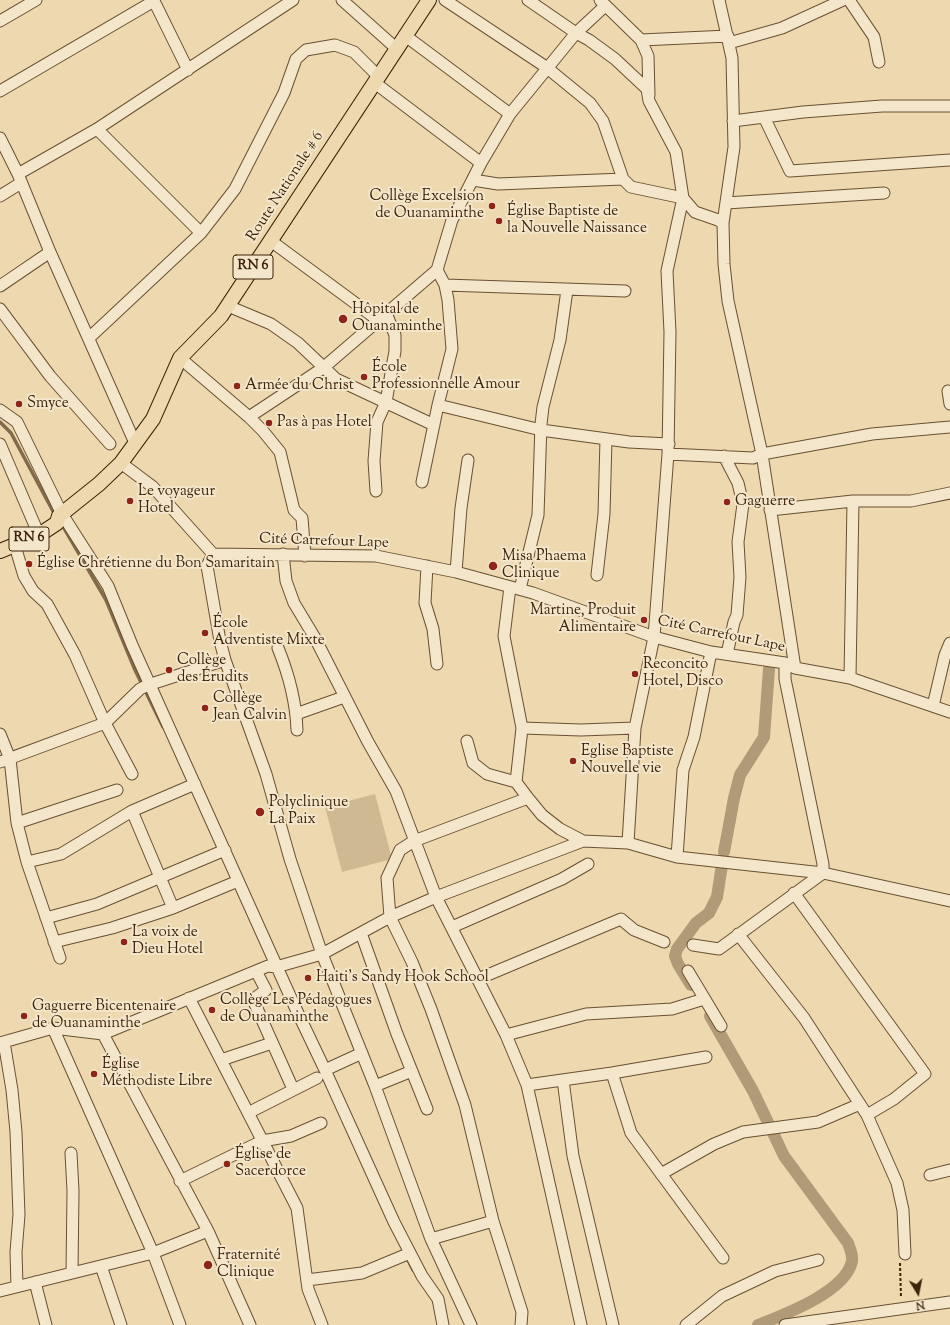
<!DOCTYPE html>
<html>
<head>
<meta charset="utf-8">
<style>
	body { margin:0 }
	#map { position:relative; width:950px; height:1325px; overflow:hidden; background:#edd8af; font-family:"Sorts Mill Goudy",serif }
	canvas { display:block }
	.north { position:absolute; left:898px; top:1273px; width:40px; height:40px; -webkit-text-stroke:3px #f3e6cb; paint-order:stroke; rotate:170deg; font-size:11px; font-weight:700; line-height:16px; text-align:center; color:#3d2309 }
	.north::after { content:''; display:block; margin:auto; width:14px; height:18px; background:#3d2309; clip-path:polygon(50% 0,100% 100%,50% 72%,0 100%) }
</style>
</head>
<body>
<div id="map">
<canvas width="950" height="1325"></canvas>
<div class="north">N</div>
</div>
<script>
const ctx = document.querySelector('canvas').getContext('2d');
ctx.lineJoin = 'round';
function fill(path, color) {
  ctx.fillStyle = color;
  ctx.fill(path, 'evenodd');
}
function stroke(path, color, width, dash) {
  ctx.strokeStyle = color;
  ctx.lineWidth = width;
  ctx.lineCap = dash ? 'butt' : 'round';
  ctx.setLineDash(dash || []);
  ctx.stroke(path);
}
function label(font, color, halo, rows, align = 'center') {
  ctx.font = font + ' "Sorts Mill Goudy",serif';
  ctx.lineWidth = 4;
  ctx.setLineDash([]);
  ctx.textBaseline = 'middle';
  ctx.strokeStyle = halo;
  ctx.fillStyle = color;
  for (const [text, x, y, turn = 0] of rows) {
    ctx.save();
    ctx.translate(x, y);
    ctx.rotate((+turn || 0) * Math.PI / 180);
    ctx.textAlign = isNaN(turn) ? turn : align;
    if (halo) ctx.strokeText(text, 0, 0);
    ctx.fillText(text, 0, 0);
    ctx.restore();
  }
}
const green = new Path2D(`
	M375,794l17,65 -50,13 -17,-65z`);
const stream = new Path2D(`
	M0,422l11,11 44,82
	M61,523l45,77 29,70 28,57
	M406,1256l7,14`);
const canal = new Path2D(`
	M724,852l10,-54 6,-23 24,-38 5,-68
	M691,985l-13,-21 -3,-8 2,-7 19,-26 13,-10 8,-16 5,-32
	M710,1016l43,75 31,65 64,87c2,6 5,12 4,18 -6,31 -69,54 -94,64`);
const path = new Path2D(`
	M900,1263l1,35`);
const minor = new Path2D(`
	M342,0l55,49
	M445,0l101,67 44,36 13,18 20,58
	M528,0l48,33 13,7 26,19 32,30 2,12 27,51 7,46 -16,73 3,61 -2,122 -14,183 -19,91 -7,115
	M600,0l41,40 7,16 1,39
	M719,0l13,58 2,89 -11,76 1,41 4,37 34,153 33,214
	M849,0l25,37 5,25
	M0,21l36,-21
	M407,37l103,77 66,-81 29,-27
	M641,40l87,-4
	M729,43l53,-15 61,-28
	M375,83l106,80
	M0,91l154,-90 34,69
	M764,117l26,54 160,-11
	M733,121l70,-9 79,-6h68
	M97,129l104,104 34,-44 49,-96 12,-34 10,-9 29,-5 19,7 25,25
	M0,138l18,36 32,78 85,191
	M18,174l79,-45 196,-129
	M473,180l25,4 125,-5 8,8 52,11 12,14 23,8 5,3
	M0,196l21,-13
	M726,203l158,-10
	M271,241l107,79
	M445,285l180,6
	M0,286l50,-34
	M228,306l43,18 27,19 38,36 98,46
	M0,309l50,67 60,68
	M89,338l112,-105
	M180,358l69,59 14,14 17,21 14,58 8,8 3,38
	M948,391l2,13
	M438,405l103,25 88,12 40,2
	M0,410l17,12 45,92 46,72 24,59 163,362 30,63 69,152 28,54 16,23 5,26
	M249,417l74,-49 114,-98
	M0,444l39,91
	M668,454l85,4 9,-4 110,-20 78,-7
	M724,456l14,27 5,21 -5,38 2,35 -3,38 -3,7 -7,32
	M121,463l32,24 60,67 163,2 80,16 77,21 121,44 57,15 74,11 10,5 55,10 100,34
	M422,482l16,-77 14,-56 -4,-49 -3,-15 -8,-15 15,-50 29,-57 29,-49
	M376,491l-2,-30 3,-39 9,-20 9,-51v-16l-9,-22
	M770,510l83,-9h58l39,-8
	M15,546l9,30 9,15 14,13 28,51 30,68 27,51
	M213,554l-6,12 13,75 5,19 41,114 24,85 32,95 53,132 56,153 40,86
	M283,554l3,27 8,22 21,35 53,104 28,49 40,106 70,138 21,50 54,240
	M427,566l-2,37 8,26 4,35
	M456,572l5,-64 7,-48
	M597,575l7,-61 2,-75
	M510,587l-6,49 18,92 -6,54 12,16
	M520,589l18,-74 3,-91 2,-17 17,-67 7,-50
	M278,648c11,27 18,53 19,82
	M850,678l3,-177
	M933,706l12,-51 5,-12
	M296,714l48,-17
	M522,728l59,2 54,-2
	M0,734l10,25 7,64 10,39 33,96
	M467,741l6,22 14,11 29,8
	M0,762l105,-39 35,-34 8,-4 77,-25
	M132,811l41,97
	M17,823l100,-33
	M677,857l6,-87 11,-33 17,-85
	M27,862l34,-8 71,-43 63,-27
	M794,893l131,181 -31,25 -27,16 30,68 6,27 2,44
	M46,918l51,-14 128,-54
	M452,927l110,-48 26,-15
	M361,933l36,101 30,75
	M738,934l66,84 63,97
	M54,942l58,-14 61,-20 65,-27
	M693,945l26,4 104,-76v-9l-38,-185v-16
	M256,971l10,19 -11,8v6l38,85
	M688,971l33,55
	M478,979l143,-60 13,11 30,12
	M189,998l108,210 11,81 14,36
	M53,1028l100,225 27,72
	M103,1034l105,197 42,94
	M506,1035l80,-21 86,-5 32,-10
	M4,1042l8,48 4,42 3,83 -3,37 1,34
	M0,1043l53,-15 50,6 165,-68 8,1 46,-13 68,-37 46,-20 147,-56
	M221,1060l51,-17
	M325,1070l37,-17
	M612,1073l19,60 92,125
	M563,1080l10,76 40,169
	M527,1085l85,-12 94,-16
	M375,1086l37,-15
	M248,1113l69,-35
	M71,1153l2,38 -1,82
	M661,1174l53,-30 29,-12 75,-10 42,-18
	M930,1175l20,-5
	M180,1181l82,-40 29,-5 30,-13
	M431,1239l62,-18
	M101,1266l20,59
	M307,1280l55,-7 48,-20
	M35,1282l11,43
	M0,1291l153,-38 55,-22
	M521,1325l1,-13 -29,-91 -28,-116 -34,-96 -19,-47 -22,-45 -3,-39 13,-28 14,-9 114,-43 14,17 18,14 23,12 45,2 49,14 146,16 127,28
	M686,1325l36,-29 53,-25 43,-11
	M785,1325l165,-23`);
const major = new Path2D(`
	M0,551l39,-16 18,-12 2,-7 40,-32 22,-21 32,-44 27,-61 41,-42 208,-316`);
const markers = [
	[492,206,4,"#8f2418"],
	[499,221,4,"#8f2418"],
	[343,319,5,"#8f2418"],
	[364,377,4,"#8f2418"],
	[237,386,4,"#8f2418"],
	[19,404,4,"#8f2418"],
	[269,423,4,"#8f2418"],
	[130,501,4,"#8f2418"],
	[727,502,4,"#8f2418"],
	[29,564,4,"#8f2418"],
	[493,566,5,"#8f2418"],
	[644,620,4,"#8f2418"],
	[205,633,4,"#8f2418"],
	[169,670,4,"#8f2418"],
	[635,674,4,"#8f2418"],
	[205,708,4,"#8f2418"],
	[573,761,4,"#8f2418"],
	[260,812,5,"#8f2418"],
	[124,942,4,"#8f2418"],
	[308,978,4,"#8f2418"],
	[212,1010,4,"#8f2418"],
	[24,1016,4,"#8f2418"],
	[94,1074,4,"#8f2418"],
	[227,1164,4,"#8f2418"],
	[208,1265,5,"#8f2418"]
];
const shields = [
	[253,267,40],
	[29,539,40]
];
const shieldNames = [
	["RN 6",253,267],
	["RN 6",29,539]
];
const streetNames = [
	["Route Nationale # 6",286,187,-57],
	["Cité Carrefour Lape",324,542,2],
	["Cité Carrefour Lape",721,635,12]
];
const poiNames = [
	["Collège Excelsion",484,197,"right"],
	["de Ouanaminthe",484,214,"right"],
	["Église Baptiste de",507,212],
	["la Nouvelle Naissance",507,229],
	["Hôpital de",352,310],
	["Ouanaminthe",352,327],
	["École",372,368],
	["Professionnelle Amour",372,385],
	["Armée du Christ",245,386],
	["Smyce",27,404],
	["Pas à pas Hotel",277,423],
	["Le voyageur",138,492],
	["Hotel",138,509],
	["Gaguerre",735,502],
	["Misa Phaema",502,557],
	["Clinique",502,574],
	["Église Chrétienne du Bon Samaritain",37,564],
	["Martine, Produit",636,611,"right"],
	["Alimentaire",636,628,"right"],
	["École",213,624],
	["Adventiste Mixte",213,641],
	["Collège",177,661],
	["des Érudits",177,678],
	["Reconcito",643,665],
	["Hotel, Disco",643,682],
	["Collège",213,699],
	["Jean Calvin",213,716],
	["Eglise Baptiste",581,752],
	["Nouvelle vie",581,769],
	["Polyclinique",269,803],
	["La Paix",269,820],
	["La voix de",132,933],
	["Dieu Hotel",132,950],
	["Haiti's Sandy Hook School",316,978],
	["Collège Les Pédagogues",220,1001],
	["de Ouanaminthe",220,1018],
	["Gaguerre Bicentenaire",32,1007],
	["de Ouanaminthe",32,1024],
	["Église",102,1065],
	["Méthodiste Libre",102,1082],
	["Église de",235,1155],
	["Sacerdorce",235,1172],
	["Fraternité",217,1256],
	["Clinique",217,1273]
];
fill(green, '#cfb993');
stroke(stream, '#836a4b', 3.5);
stroke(canal, '#b19a77', 12);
stroke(minor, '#695032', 13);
stroke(major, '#3d2309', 16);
stroke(path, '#3d2309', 2, [3, 2]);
stroke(minor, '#f3e6cb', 11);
stroke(major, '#edd8af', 14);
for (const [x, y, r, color] of markers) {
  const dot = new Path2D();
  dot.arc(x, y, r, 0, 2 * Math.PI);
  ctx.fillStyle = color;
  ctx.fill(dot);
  stroke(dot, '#f3e6cb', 1.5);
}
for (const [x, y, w] of shields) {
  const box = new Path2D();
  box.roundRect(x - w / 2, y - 12, w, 24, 3);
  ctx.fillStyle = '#f3e6cb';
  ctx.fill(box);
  stroke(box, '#3d2309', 1);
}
label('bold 14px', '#3d2309', null, shieldNames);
label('15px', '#3d2309', '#f3e6cb', streetNames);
label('15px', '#3d2309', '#f3e6cb', poiNames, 'left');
</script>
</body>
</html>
